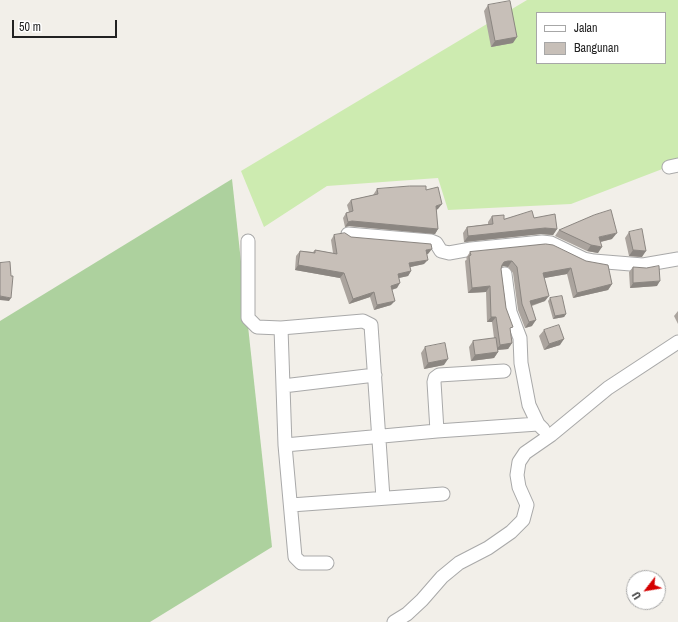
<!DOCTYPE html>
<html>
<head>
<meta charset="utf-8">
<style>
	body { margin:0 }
	#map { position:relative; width:678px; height:622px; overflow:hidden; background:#f2efe9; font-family:"Archivo Narrow",sans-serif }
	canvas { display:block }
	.legend { position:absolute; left:536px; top:12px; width:130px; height:52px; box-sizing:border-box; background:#fff; border:1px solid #a7a7a7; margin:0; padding:5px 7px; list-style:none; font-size:12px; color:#222 }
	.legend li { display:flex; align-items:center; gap:8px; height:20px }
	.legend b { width:20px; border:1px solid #a7a7a7 }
	.north { position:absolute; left:626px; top:570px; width:40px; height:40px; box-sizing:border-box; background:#fff; border:1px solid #a7a7a7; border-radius:50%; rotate:239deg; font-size:11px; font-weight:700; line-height:16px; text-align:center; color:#222 }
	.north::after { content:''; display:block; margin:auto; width:14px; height:18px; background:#d40000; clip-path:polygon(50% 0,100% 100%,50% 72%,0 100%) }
	.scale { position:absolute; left:12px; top:20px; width:105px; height:18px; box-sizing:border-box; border:2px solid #222; border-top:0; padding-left:5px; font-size:12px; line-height:14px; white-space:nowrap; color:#222; -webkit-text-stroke:3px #fff; paint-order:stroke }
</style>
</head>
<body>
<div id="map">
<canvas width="678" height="622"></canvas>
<ul class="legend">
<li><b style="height:5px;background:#fff"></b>Jalan</li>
<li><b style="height:11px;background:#c7bfb8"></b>Bangunan</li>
</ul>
<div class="north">U</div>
<div class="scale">50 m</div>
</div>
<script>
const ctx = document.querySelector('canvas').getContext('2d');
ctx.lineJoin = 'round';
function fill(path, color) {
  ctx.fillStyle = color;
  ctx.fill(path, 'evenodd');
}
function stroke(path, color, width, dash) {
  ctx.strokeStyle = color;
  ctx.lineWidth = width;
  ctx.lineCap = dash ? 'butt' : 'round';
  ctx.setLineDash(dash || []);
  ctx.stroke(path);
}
const grass = new Path2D(`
	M527,0h151v163l-107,41 -123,6 -10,-32 -111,8 -63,41 -23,-56zM537,13h128v50h-128z`);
const forest = new Path2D(`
	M232,179l40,368 -122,75h-150v-301z`);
const street = new Path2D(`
	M669,167l9,-2
	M348,234l83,7 5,2 5,8 8,2 22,-4 71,-7 9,1 33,16 10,2 49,4 35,-6
	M248,241v77l9,9 24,1 82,-7 8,4 12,173
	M505,274l5,38 10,26 1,25 8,42 9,19 5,5
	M281,328l4,117 10,112 6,6h26
	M283,386l92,-11
	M437,431l-3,-49 1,-4 4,-3 65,-4
	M285,445l152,-14 101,-7
	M291,505l152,-11
	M394,622l13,-8 15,-14 20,-23 17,-14 29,-15 23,-16 12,-12 4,-15 -8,-18 -2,-12 2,-13 6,-9 26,-18 57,-47 70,-46`);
const wall = new Path2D(`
	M488,5l25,38 -22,4 -7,-36z
	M377,189l49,1 12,19 -2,1 2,19 -3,5 -86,-8 -4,1 -2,-9 3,-5 3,-1 -2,-7 4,-5 22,-5z
	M492,216l12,3 30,-1 23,11 -4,6 -12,-1 -77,8 -1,-9 4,-6 21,-3v-2z
	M559,230l53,9 -11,3 -3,11 -11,-2 -32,-15z
	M629,232l13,25 -13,-1 -4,-18z
	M334,235l17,2 77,17h-1l-3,10 -14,3 1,4 -3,5 -9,2 -2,10 -5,2 -1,15 -17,5 -4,-13 -21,7 -9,-26 -45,-8 1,-14 4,-5 13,1 2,-2 18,3 -2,-13z
	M546,244l66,40 -4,6 -35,8 -6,-24 -23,4 1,23 -13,5v20l-7,2 -7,-18 -5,-37 -5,-6 -4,-1 -3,1v2l5,39 6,35 -4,6 -10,1v2l-4,6 -23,3 -2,-14 4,-6 21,-3 -2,-16h-5l-1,-30 -18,1 -3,-32 2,-2 -1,-1 4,-6z
	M633,267l24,19 -27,2 -1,-16z
	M550,298l16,16 -2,3 -11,2 -5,-18z
	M678,311v13l-4,-8z
	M544,330l16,15 -16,5 -5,-14z
	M425,347l19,18 -20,4 -3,-16z`);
const shadedWall = new Path2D(`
	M517,37l-4,6 -22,4 4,-6z
	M442,204l-4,5 -6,2 4,-5z
	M352,221l86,8 -3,5 -86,-8 -4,1 3,-5z
	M545,228l12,1 -4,6 -12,-1 -77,8 4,-6z
	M617,233l-5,6 -17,4 4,-6z
	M591,245l11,2 -4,6 -11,-2z
	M432,249l-4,5 -5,1 3,-5z
	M633,250l13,1 -4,6 -13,-1z
	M428,260l-4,4 -18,4 3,-5z
	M508,261h4l-4,6 -4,-1 -4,1 -2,4 6,-9z
	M298,265l46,8 -4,5 -45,-8z
	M571,268l-4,6 -28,5 4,-6z
	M411,271l-3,5 -14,3 4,-5z
	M660,281l-3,5 -27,2 3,-5z
	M400,283l-3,5 -10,3 4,-5z
	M612,284l-4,6 -35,8 4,-5z
	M490,286l-4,6 -18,1 4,-5z
	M374,292l-4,5 -21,7 4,-5z
	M0,296l11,2 -2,3 -9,-1z
	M549,296l-4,5 -19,6 4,-6z
	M395,301l-4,4 -17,5 3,-5z
	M566,314l-2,3 -11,2 2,-3z
	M491,317h5l-4,5h-5z
	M536,320l-4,6 -7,2 4,-6z
	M564,339l-4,6 -16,5 5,-6z
	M512,343l-4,6 -12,1 4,-5z
	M498,352l-4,6 -23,3 4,-6z
	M448,359l-4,6 -20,4 4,-6z`);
const building = new Path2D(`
	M510,1l7,36 -22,4 -7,-36z
	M410,186h16v4l12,-3 4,17 -6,2 2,23 -86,-8 -4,1 -2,-9 7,-2 -2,-11 27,-6 -1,-5z
	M611,210l6,23 -18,4 3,10 -11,-2 -32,-15 35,-15z
	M532,211l2,7 21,-4 2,15 -12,-1 -77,8 -1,-9 26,-3 -1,-8 12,-1v4z
	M642,229l4,22 -13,-1 -4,-18z
	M345,233l6,4 80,7 1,5 -6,1 2,10 -19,3 2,8 -13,3 2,9 -9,3 4,15 -18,4 -3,-13 -21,7 -9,-26 -46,-8 2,-14 15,2v-3l22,4 -3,-19z
	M546,244l7,1 33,16 22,4 4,19 -35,9 -6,-25 -28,5 6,23 -19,5 6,19 -7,2 -7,-18 -5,-37 -5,-6h-4l-4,1 -2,3 -1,4 5,39 7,19 -3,1 2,15 -12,2 -4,-28h-5l-1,-31 -18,2 -3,-32 2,-1 -1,-3z
	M10,262l1,14h2l-2,22 -11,-2v-33z
	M659,266l1,15 -27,2v-16l13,1z
	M562,296l4,18 -11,2 -5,-18z
	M559,325l5,14 -15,5 -5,-14z
	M496,338l2,14 -23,3 -2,-14z
	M445,343l3,16 -20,4 -3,-16z`);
fill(grass, '#cdebb0');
fill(forest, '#add19e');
stroke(street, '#a9a9a9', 15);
stroke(street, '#fff', 13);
fill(wall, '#aba49e');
fill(shadedWall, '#8b8681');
fill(building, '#c7bfb8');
stroke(building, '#8b8681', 1);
</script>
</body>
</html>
